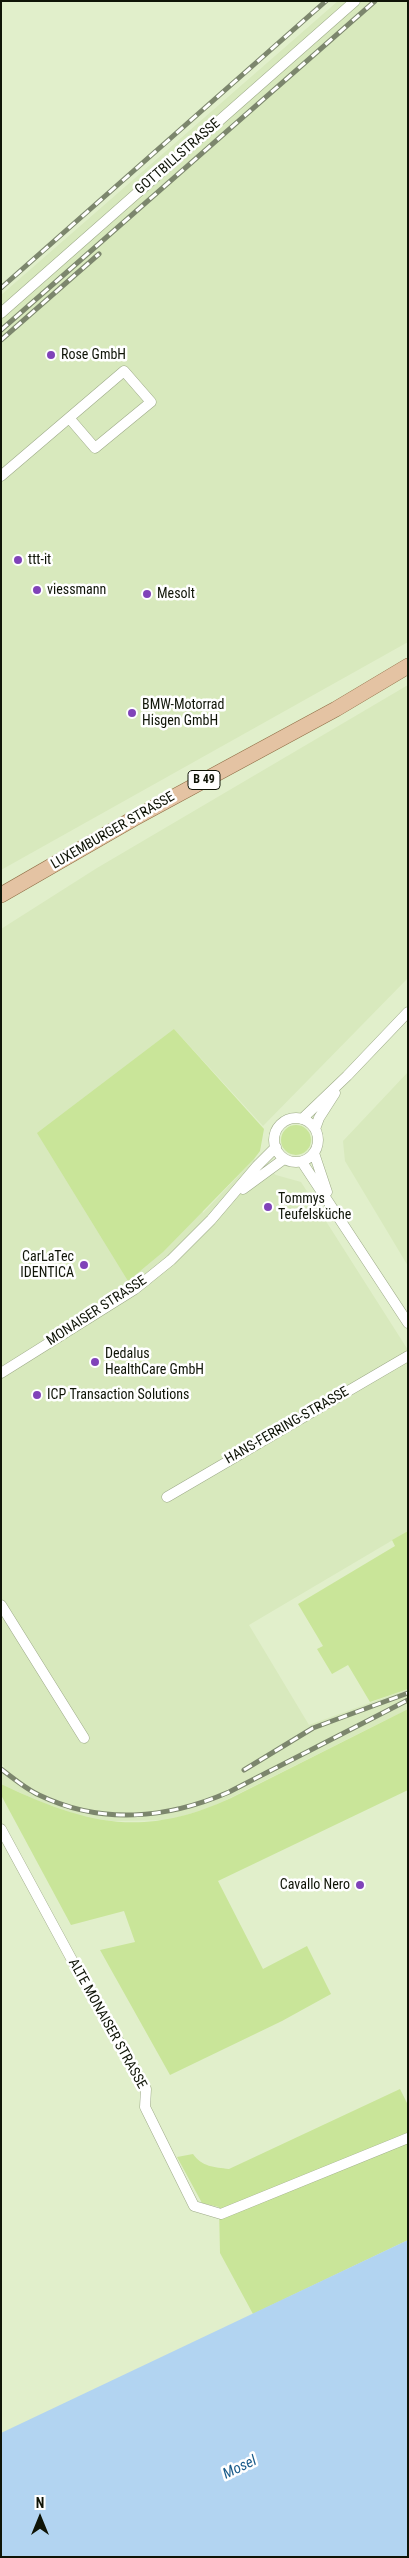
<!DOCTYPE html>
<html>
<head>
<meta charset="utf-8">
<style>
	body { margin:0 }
	#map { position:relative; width:409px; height:2558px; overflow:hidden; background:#e1efcb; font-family:"Roboto Condensed",sans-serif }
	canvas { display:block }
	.frame { position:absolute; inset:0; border:2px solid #0f1407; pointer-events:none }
	.north { position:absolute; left:15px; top:2493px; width:50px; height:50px; -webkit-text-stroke:4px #fff; paint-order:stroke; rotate:0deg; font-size:14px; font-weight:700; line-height:20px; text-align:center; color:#0f1407 }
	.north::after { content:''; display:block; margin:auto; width:18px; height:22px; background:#0f1407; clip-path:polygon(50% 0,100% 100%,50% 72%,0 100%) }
</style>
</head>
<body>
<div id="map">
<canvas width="409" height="2558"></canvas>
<div class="frame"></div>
<div class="north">N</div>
</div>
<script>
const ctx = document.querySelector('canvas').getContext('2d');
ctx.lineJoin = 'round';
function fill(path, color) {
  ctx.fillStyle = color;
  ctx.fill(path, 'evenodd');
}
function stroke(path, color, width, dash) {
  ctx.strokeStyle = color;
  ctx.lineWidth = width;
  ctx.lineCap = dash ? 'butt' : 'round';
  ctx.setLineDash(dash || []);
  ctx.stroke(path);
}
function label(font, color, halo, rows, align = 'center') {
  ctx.font = font + ' "Roboto Condensed",sans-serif';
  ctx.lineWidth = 5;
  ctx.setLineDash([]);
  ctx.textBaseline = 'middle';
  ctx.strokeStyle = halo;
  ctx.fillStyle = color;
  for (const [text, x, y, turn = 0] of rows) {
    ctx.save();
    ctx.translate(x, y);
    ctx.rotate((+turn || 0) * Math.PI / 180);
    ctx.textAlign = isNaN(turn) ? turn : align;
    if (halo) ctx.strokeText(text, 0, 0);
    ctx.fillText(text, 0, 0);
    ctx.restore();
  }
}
const built = new Path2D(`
	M338,1h70v641l-407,228v-575z
	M408,685v293l-145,148 -89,-97 29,184 51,-54 22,16 25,7 107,168v181l-159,94 60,100 99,-36v20l-198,99 -41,12 -56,1 -24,-2 -51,-18 -37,-17v-13l3,-5 -3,-2v-835l96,-61z
	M408,1072v194l-63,-105 -2,-20z`);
const green = new Path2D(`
	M174,1029l90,100 -4,22 -6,8 -91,93 -35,29 -91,-148z
	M281 1140a15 15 0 1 1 30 0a15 15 0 1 1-30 0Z
	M408,1531v158l-38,13 -22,-37 -16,9 -15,-25 6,-3 -25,-42 97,-58 -3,-6z
	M408,1709v81l-190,91 45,88 44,-23 24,48 -49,27 -112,54 -70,-125 35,-8 -11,-31 -53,14 -70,-130v-11c85,40 141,55 230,14z
	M400,2089l8,16v135l-155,74 -33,-61 -1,-46 -17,-4 -25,-46 16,-3c9,13 21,13 36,15z`);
const water = new Path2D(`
	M408,2240v317h-407v-124z`);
const street = new Path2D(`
	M1,313l354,-312
	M1,476l123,-105 27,31 -56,46 -25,-29
	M274 1140a22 22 0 1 1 44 0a22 22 0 1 1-44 0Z
	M302,1119l45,-43 61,-64
	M315,1129l4,-11 16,-25
	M314,1153l13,39
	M302,1162l106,161
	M243,1189l41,-30
	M1,1373l134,-84 36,-29 40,-40 46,-54 19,-19
	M167,1497l241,-141
	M1,1605l83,133
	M1,1829l71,131 74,129 -1,18 49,99 27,8 187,-76`);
const primary = new Path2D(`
	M1,895l132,-76 203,-110 72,-43`);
const rail = new Path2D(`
	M1,288l325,-287
	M1,330l374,-329
	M1,340l98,-86
	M1,1769c12,9 25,20 38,26 62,30 128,24 190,-3l179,-92
	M244,1770l69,-42 95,-35`);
const markers = [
	[51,355,5,"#8043b9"],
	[18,560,5,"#8043b9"],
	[37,590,5,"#8043b9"],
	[147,594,5,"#8043b9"],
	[132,713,5,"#8043b9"],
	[268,1207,5,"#8043b9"],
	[84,1265,5,"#8043b9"],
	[95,1362,5,"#8043b9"],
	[37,1395,5,"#8043b9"],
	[360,1885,5,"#8043b9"]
];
const shields = [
	[204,780,32]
];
const shieldNames = [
	["B 49",204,780]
];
const streetNames = [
	["GOTTBILLSTRASSE",178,157,-41],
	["LUXEMBURGER STRASSE",113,831,-30],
	["MONAISER STRASSE",97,1311,-33],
	["HANS-FERRING-STRASSE",287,1426,-30],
	["ALTE MONAISER STRASSE",107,2024,61]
];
const poiNames = [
	["Rose GmbH",61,355],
	["ttt-it",28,560],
	["viessmann",47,590],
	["Mesolt",157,594],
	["BMW-Motorrad",142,705],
	["Hisgen GmbH",142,721],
	["Tommys",278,1199],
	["Teufelsküche",278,1215],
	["CarLaTec",74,1257,"right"],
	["IDENTICA",74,1273,"right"],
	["Dedalus",105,1354],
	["HealthCare GmbH",105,1370],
	["ICP Transaction Solutions",47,1395],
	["Cavallo Nero",350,1885,"right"]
];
const waterNames = [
	["Mosel",240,2468,-26]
];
fill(built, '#d8e9bd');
fill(green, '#c9e599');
fill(water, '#b2d4f1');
stroke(street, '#9daa88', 11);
stroke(primary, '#8e6c44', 16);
stroke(street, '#fff', 10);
stroke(primary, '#e4c3a3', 15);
stroke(rail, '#7c866d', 5);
stroke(rail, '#fff', 3, [9]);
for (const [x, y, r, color] of markers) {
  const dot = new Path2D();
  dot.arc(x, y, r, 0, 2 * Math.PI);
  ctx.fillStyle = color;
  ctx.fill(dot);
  stroke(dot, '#fff', 2);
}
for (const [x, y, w] of shields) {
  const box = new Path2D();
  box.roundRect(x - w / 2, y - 9.5, w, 19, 4);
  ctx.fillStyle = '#fff';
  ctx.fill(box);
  stroke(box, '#0f1407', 1);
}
label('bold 12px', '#0f1407', null, shieldNames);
label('14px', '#0f1407', '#fff', streetNames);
label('14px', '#0f1407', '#fff', poiNames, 'left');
label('italic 15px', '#195b8a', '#fff', waterNames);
</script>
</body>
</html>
